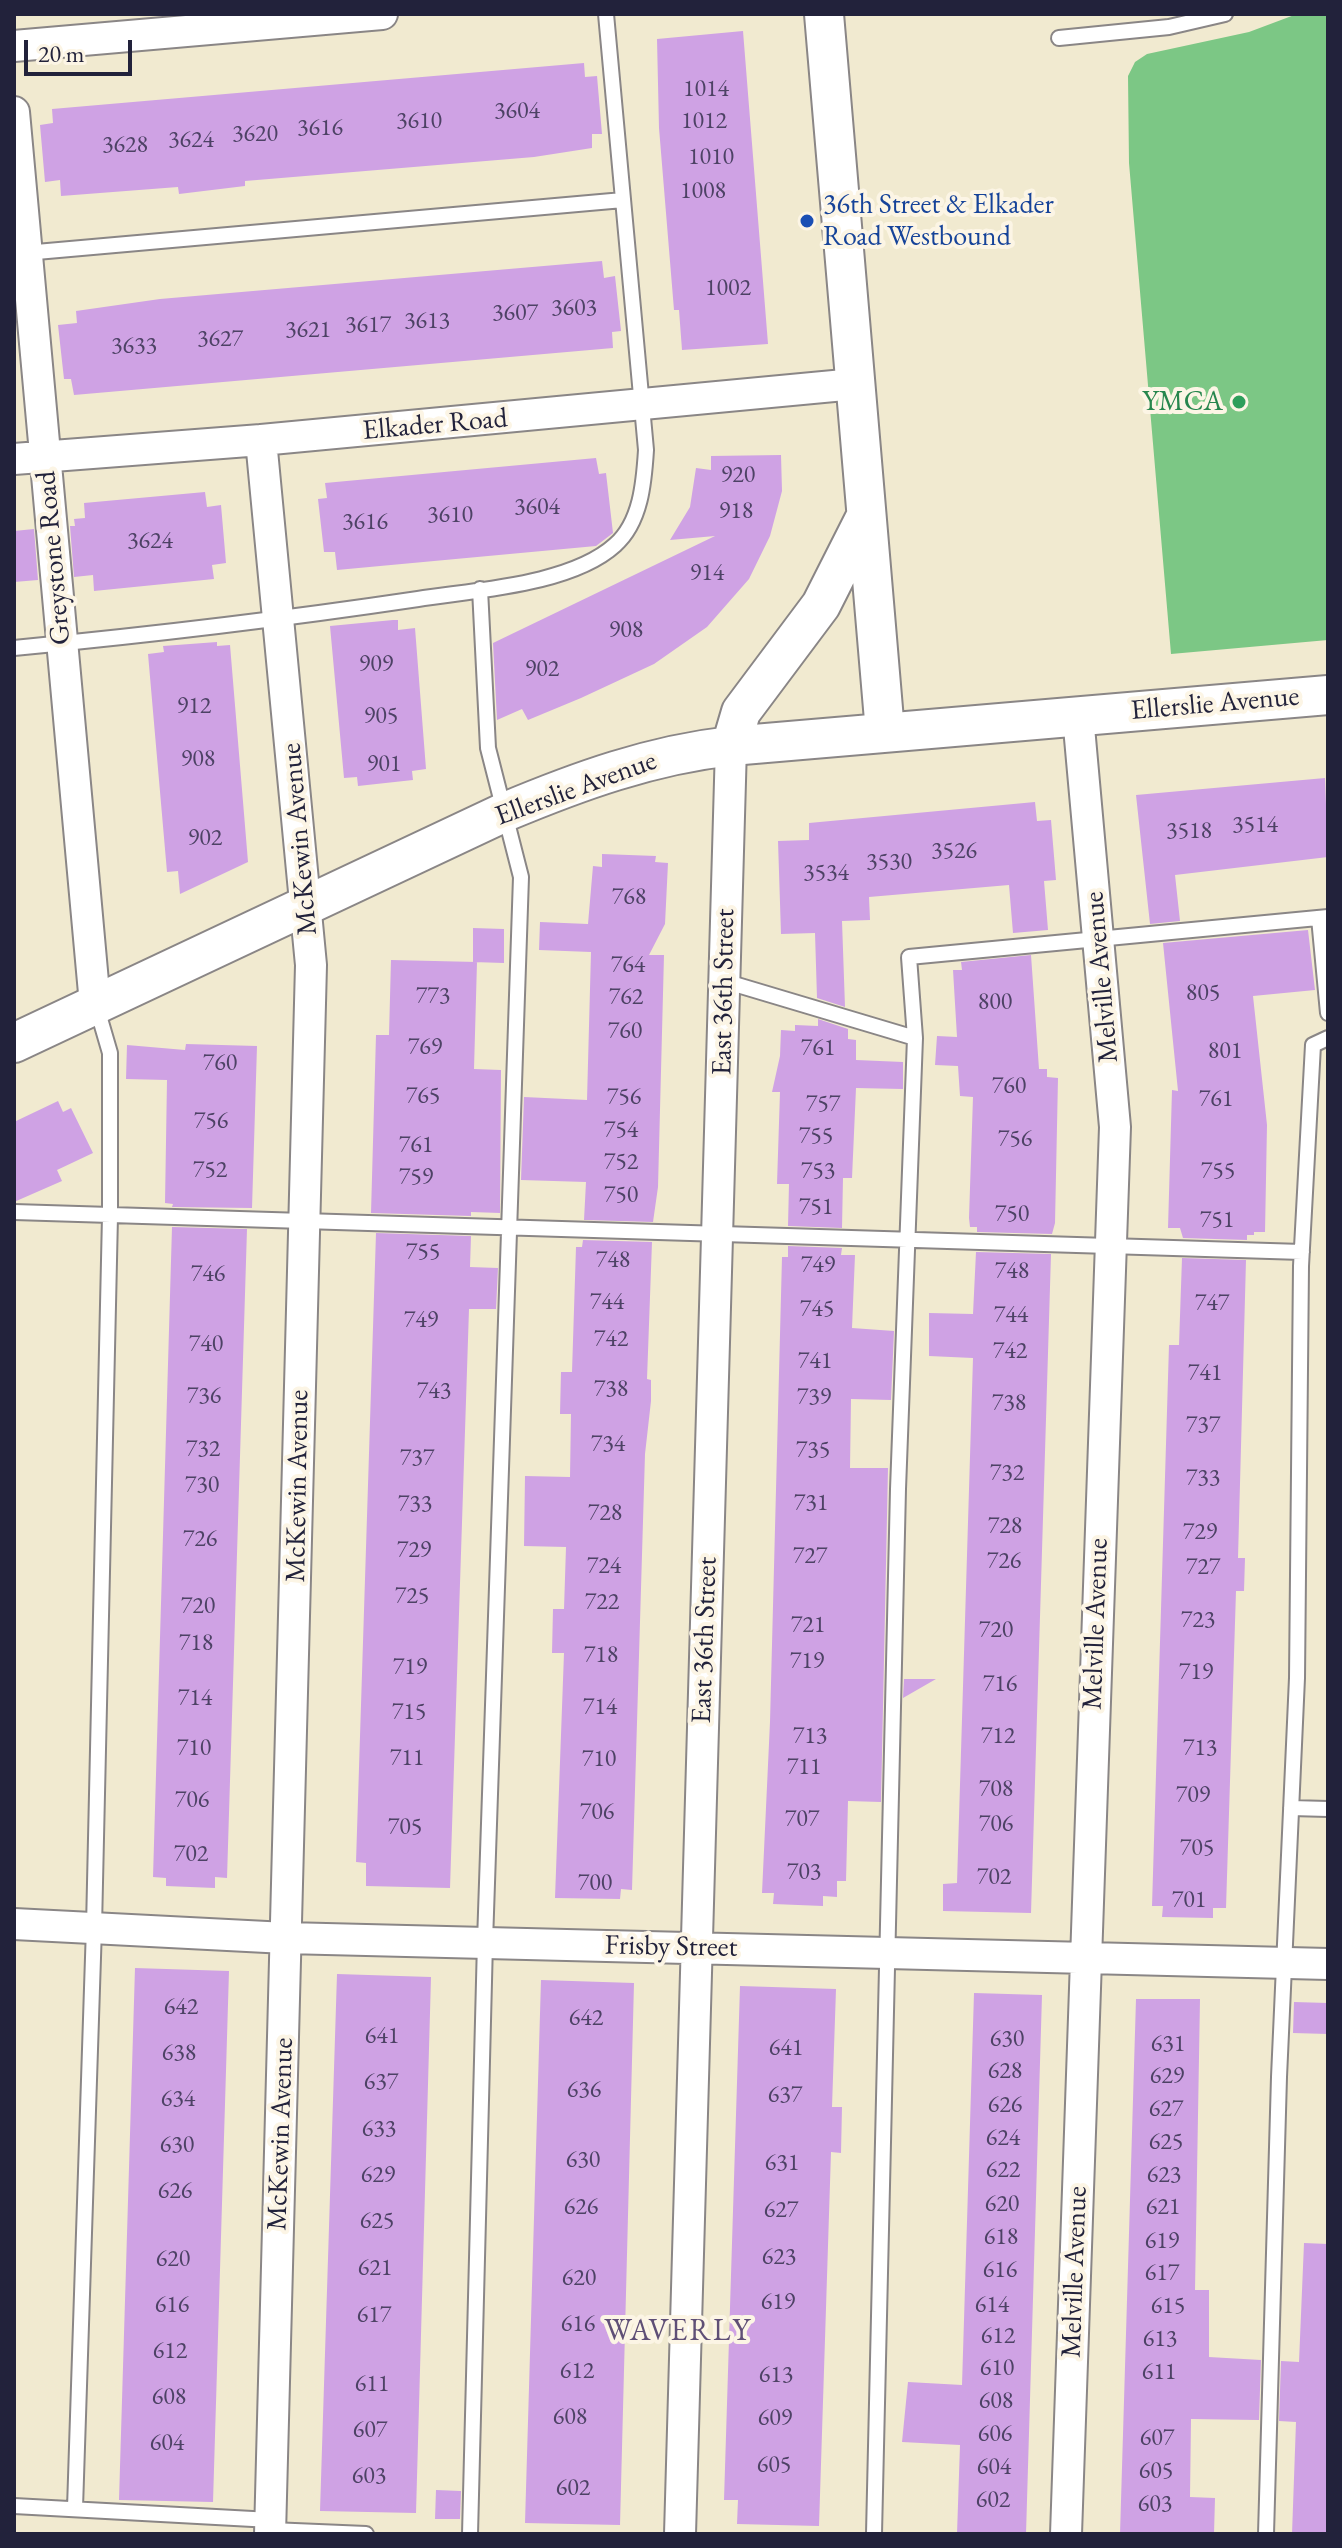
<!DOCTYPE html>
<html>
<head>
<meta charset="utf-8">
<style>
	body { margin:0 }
	#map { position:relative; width:1342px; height:2548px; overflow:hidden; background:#f1ead0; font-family:"EB Garamond",serif }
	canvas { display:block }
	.frame { position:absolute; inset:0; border:16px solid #22223b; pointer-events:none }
	.scale { position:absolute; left:24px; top:40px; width:108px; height:36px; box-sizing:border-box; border:4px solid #22223b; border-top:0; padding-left:10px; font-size:24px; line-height:28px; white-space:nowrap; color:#22223b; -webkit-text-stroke:6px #fcf5e5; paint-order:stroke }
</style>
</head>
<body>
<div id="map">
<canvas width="1342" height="2548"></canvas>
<div class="frame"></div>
<div class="scale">20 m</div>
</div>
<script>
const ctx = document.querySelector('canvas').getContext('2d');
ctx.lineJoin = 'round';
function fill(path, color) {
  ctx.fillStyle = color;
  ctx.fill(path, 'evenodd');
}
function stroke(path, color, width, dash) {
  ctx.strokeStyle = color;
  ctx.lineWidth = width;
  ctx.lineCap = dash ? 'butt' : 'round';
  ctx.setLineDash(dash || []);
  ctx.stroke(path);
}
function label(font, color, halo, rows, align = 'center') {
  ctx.font = font + ' "EB Garamond",serif';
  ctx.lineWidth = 8;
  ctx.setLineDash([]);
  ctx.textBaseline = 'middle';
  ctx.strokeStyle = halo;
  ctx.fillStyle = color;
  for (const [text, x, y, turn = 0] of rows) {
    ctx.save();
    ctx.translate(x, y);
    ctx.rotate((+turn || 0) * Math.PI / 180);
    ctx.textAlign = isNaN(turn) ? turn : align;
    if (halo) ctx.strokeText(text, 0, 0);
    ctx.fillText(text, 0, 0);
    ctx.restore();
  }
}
const green = new Path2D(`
	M1297,14h31v626l-157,14 -42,-491 -1,-87 7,-14 12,-8 102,-22z`);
const building = new Path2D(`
	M743,31l25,313 -86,6 -3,-40h-5l-15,-182 -2,-89z
	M584,63l1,14 12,-1 5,58h-10v14l-58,9 -289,24v5l-66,8 -1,-7 -117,9 -1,-16 -15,2 -5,-57 13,-2 -1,-14z
	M602,261l2,17 11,-2 6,55 -9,1 1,16 -539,47 -3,-16h-7l-6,-54 19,-2 -1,-12 84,-12z
	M781,455l1,36 -12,45 -21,43 -42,48 -53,37 -73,34 -53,22 -6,-11 -25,11 -4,-77 222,-107 -45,4 20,-33 6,-39 15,2v-14z
	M596,458l3,16 7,-1 7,60 -17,13 -259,24 -2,-18h-11l-6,-53 9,-1 -2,-15z
	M205,492l2,15 14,-2 5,58 -14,2 2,14 -120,12 -1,-16 -19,2 -4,-51h5l-1,-7 11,-1 -1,-15z
	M34,529l4,51 -24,2v-51z
	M393,620h5v10l17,-2 11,141 -14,2 1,9 -55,6 -1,-9 -13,1 -14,-152z
	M217,642v4l13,-1 18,217 -68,32 -2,-23 -11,1 -19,-218 16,-2 -1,-6z
	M1325,778l3,79 -153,18 5,46 -30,3 -14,-129z
	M1035,802l2,19 14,-1 5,60 -12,1 4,49 -35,3 -4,-48 -140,12 1,23 -28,1 3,86 -28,-9 -2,-65 -34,1 -3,-93 31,-1v-17z
	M602,854l54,2 -1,6 13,1 -3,61 -16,31h15l-6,232 -5,35 -69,-2 2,-38 -65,-2 3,-83 63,3 4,-148 -52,-2 1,-28 48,2 5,-58 9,1z
	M473,928l31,1v34l-31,-1z
	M1308,930l7,60 -62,6 14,129 -2,107h-11v3h-7v5l-64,-2 -3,-10h-12l4,-138 6,1 -15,-148z
	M1031,955l8,114h8v8l11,1 -3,145 -3,11 -75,-2v-5h-7l-1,-9 4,-121 -13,-1 -2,-30 -23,-1 2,-29 20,1 -4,-67h9l-1,-8z
	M391,960l86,2 -3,107 27,1 -1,143 -29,-1v4l-100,-3 5,-178h13z
	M818,1019l30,10v10l8,1v20l47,2v27l-47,-1 -4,90h-9l-1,50 -54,-2 1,-42h-12l3,-92h-8l8,-36 1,-26 14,1v-6l23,1z
	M186,1044l71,2 -5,162 -80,-1 1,-3 -8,-1 2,-123 -41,-1 1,-34 58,5z
	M58,1101l5,11 8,-4 22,45 -36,17 5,11 -48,21v-80z
	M172,1227l75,2 -20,649 -12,-1v11l-49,-2v-8l-13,-1z
	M376,1233l95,3 -1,31 28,1 -2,41h-27l-19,579 -84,-2v-23l-10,-1z
	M583,1240l69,2 -5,137 4,1v21l-6,53 -13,436 -11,-1 -1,10 -65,-1 9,-245h-12l1,-44h11l2,-62 -42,-1 1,-70 45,1 1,-63h-11l1,-42h11l4,-125h6z
	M788,1246l54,2 -1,7h14l-3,73 42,3 -3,69 -40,-1 -1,69h38l-7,334 -33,-1 -2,80h-9v16l-14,-1v10l-50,-2 1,-11h-12l8,-171 12,-465h6z
	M976,1252l75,2 -20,659 -88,-2v-27l14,-1 16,-525 -44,-2v-43l44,1z
	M1182,1258l64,2 -8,298h7l-1,33h-8l-10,317h-13v10l-51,-1 1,-11h-11l17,-561h10z
	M904,1679h32l-33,19z
	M135,1968l94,3 -16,531 -94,-2z
	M337,1974l94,3 -15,536 -96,-2z
	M541,1980l93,3 -14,542 -95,-2z
	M740,1986l96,3 -4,118h10l-1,46 -10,-1 -12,374 -82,-2 1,-24h-14z
	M974,1993l68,2 -16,539h-69l3,-89 -58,-3 6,-60 54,3z
	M1136,1999h64l-5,291h14v67l52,3 -2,60 -68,-1 -1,78 25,1 -1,36h-94z
	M1294,2002l34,1v31l-35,-1z
	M1304,2243l24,1 -1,290h-35l4,-112 -17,-1 2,-60 18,1z
	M436,2490l25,1 -1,28h-25z`);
const service = new Path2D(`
	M1059,38l110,-11 56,-13
	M25,253l598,-53
	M14,648c135,-13 270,-29 404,-49 56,-9 153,-14 197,-54 26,-23 29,-63 31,-95l-40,-436
	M1319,918l9,95
	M724,981l191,57 -17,451 -24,1045
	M915,1038l-6,-81 419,-40
	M14,1212l1288,40
	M1291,1808l37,1
	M14,2506l257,14
	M75,2508l19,-581 16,-711v-163l-14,-48
	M271,2530l95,4
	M470,2534l15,-592 36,-1065 -33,-129 -8,-159
	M1266,2534l13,-457 18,-399 4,-412 12,-221 15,-7`);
const minor = new Path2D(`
	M14,46l368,-32
	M14,112l81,892
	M261,440l50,525 -41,1569
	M14,459l247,-19 594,-56
	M14,1924l272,14 1042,26
	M680,2534l51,-1788
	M1066,2534l49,-1407 -37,-411`);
const tertiary = new Path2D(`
	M824,14l61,718
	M731,746l10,-34 80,-107 44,-87
	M14,1043l491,-231c74,-31 146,-57 226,-66l597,-51`);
const markers = [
	[807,221,8,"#1a4fb4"],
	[1239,402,8,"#2e9e5b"]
];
const numberNames = [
	["1014",706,89],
	["3604",517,111],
	["3610",419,121],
	["1012",704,121],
	["3616",320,128],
	["3620",255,134],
	["3624",191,140],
	["3628",125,145],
	["1010",711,157],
	["1008",703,191],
	["1002",728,288],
	["3603",574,308],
	["3607",515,313],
	["3613",427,321],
	["3617",368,325],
	["3621",308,330],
	["3627",220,339],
	["3633",134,346],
	["920",738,475],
	["3604",537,507],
	["918",736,511],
	["3610",450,515],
	["3616",365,522],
	["3624",150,541],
	["914",707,573],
	["908",626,630],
	["909",376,664],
	["902",542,669],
	["912",194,706],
	["905",381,716],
	["908",198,759],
	["901",384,764],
	["3514",1255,825],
	["3518",1189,831],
	["902",205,838],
	["3526",954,851],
	["3530",889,862],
	["3534",826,873],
	["768",629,897],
	["764",628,965],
	["805",1203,993],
	["773",433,996],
	["762",626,997],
	["800",995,1002],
	["760",625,1031],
	["769",425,1047],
	["761",818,1048],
	["801",1225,1051],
	["760",220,1063],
	["760",1009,1086],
	["765",423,1096],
	["756",624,1097],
	["761",1216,1099],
	["757",823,1104],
	["756",211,1121],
	["754",621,1130],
	["755",816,1136],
	["756",1015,1139],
	["761",416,1145],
	["752",621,1162],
	["752",210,1170],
	["753",818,1171],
	["755",1218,1171],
	["759",416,1177],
	["750",621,1195],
	["751",816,1207],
	["750",1012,1214],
	["751",1217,1220],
	["755",423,1252],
	["748",613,1260],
	["749",818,1265],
	["748",1012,1271],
	["746",208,1274],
	["744",607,1302],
	["747",1212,1303],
	["745",817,1309],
	["744",1011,1315],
	["749",421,1320],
	["742",611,1339],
	["740",206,1344],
	["742",1010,1351],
	["741",815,1361],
	["741",1205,1373],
	["738",611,1389],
	["743",434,1391],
	["736",204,1396],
	["739",814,1397],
	["738",1009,1403],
	["737",1203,1425],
	["734",608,1444],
	["732",203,1449],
	["735",813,1450],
	["737",417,1458],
	["732",1007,1473],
	["733",1203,1478],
	["730",202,1485],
	["731",811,1503],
	["733",415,1504],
	["728",605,1513],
	["728",1005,1526],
	["729",1200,1532],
	["726",200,1539],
	["729",414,1550],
	["727",810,1556],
	["726",1004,1561],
	["724",604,1566],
	["727",1203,1567],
	["725",412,1596],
	["722",602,1602],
	["720",198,1606],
	["723",1198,1620],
	["721",808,1625],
	["720",996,1630],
	["718",196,1643],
	["718",601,1655],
	["719",807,1661],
	["719",410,1667],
	["719",1196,1672],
	["716",1000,1684],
	["714",195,1698],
	["714",600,1707],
	["715",409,1712],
	["713",810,1736],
	["712",998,1736],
	["710",194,1748],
	["713",1200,1748],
	["711",407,1758],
	["710",599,1759],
	["711",804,1767],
	["708",996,1789],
	["709",1193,1795],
	["706",192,1800],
	["706",597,1812],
	["707",802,1819],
	["706",996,1824],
	["705",405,1827],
	["705",1197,1848],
	["702",191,1854],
	["703",804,1872],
	["702",994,1877],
	["700",595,1883],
	["701",1189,1900],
	["642",181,2007],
	["642",586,2018],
	["641",382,2036],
	["630",1007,2039],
	["631",1168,2044],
	["641",786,2048],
	["638",179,2053],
	["628",1005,2071],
	["629",1167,2076],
	["637",381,2082],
	["636",584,2090],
	["637",785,2095],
	["634",178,2099],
	["626",1005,2105],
	["627",1166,2109],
	["633",379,2129],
	["624",1003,2138],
	["625",1166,2142],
	["630",177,2145],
	["630",583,2160],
	["631",782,2163],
	["622",1003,2170],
	["629",378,2175],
	["623",1164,2175],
	["626",175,2191],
	["620",1002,2204],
	["626",581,2207],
	["621",1163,2207],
	["627",781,2210],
	["625",377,2221],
	["618",1001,2237],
	["619",1162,2241],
	["623",779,2257],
	["620",173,2259],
	["621",375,2268],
	["616",1000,2270],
	["617",1162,2273],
	["620",579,2278],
	["619",778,2302],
	["616",172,2305],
	["614",992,2305],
	["615",1168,2306],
	["617",374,2315],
	["616",578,2324],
	["612",998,2336],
	["613",1160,2339],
	["612",170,2351],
	["610",997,2368],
	["612",577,2371],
	["611",1159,2372],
	["613",776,2375],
	["611",372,2384],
	["608",169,2397],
	["608",996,2401],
	["608",570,2417],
	["609",775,2418],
	["607",370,2430],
	["606",995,2434],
	["607",1157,2438],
	["604",167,2443],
	["605",774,2465],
	["604",994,2467],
	["605",1156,2471],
	["603",369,2476],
	["602",573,2488],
	["602",993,2500],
	["603",1155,2504]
];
const transitNames = [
	["36th Street & Elkader",823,205],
	["Road Westbound",823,237]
];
const leisureNames = [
	["YMCA",1223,402]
];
const streetNames = [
	["Elkader Road",435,425,-5],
	["Greystone Road",54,558,-95],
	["Ellerslie Avenue",1215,704,-5],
	["Ellerslie Avenue",576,789,-20],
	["McKewin Avenue",300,839,-95],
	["Melville Avenue",1102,977,-95],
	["East 36th Street",724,992,-89],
	["McKewin Avenue",298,1486,-89],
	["Melville Avenue",1096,1624,-88],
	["East 36th Street",705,1640,-88],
	["Frisby Street",671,1947,1],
	["McKewin Avenue",281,2134,-88],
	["Melville Avenue",1075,2272,-88]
];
const neighbourhoodNames = [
	["WAVERLY",678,2332]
];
fill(green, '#7cc785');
fill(building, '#cfa2e4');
stroke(service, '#8a8686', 18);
stroke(minor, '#8a8686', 34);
stroke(tertiary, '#8a8686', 42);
stroke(service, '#fff', 14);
stroke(minor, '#fff', 30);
stroke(tertiary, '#fff', 38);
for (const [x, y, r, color] of markers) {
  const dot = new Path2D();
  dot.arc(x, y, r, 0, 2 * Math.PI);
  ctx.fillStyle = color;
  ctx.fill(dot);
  stroke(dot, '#fcf5e5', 3);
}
label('24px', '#4d4265', null, numberNames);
label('28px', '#164399', '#fcf5e5', transitNames, 'left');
label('28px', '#27864d', '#fcf5e5', leisureNames, 'right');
label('28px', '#22223b', '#fcf5e5', streetNames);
ctx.letterSpacing = '2px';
label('30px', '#5f4f76', '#fcf5e5', neighbourhoodNames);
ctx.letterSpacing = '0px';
</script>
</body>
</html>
